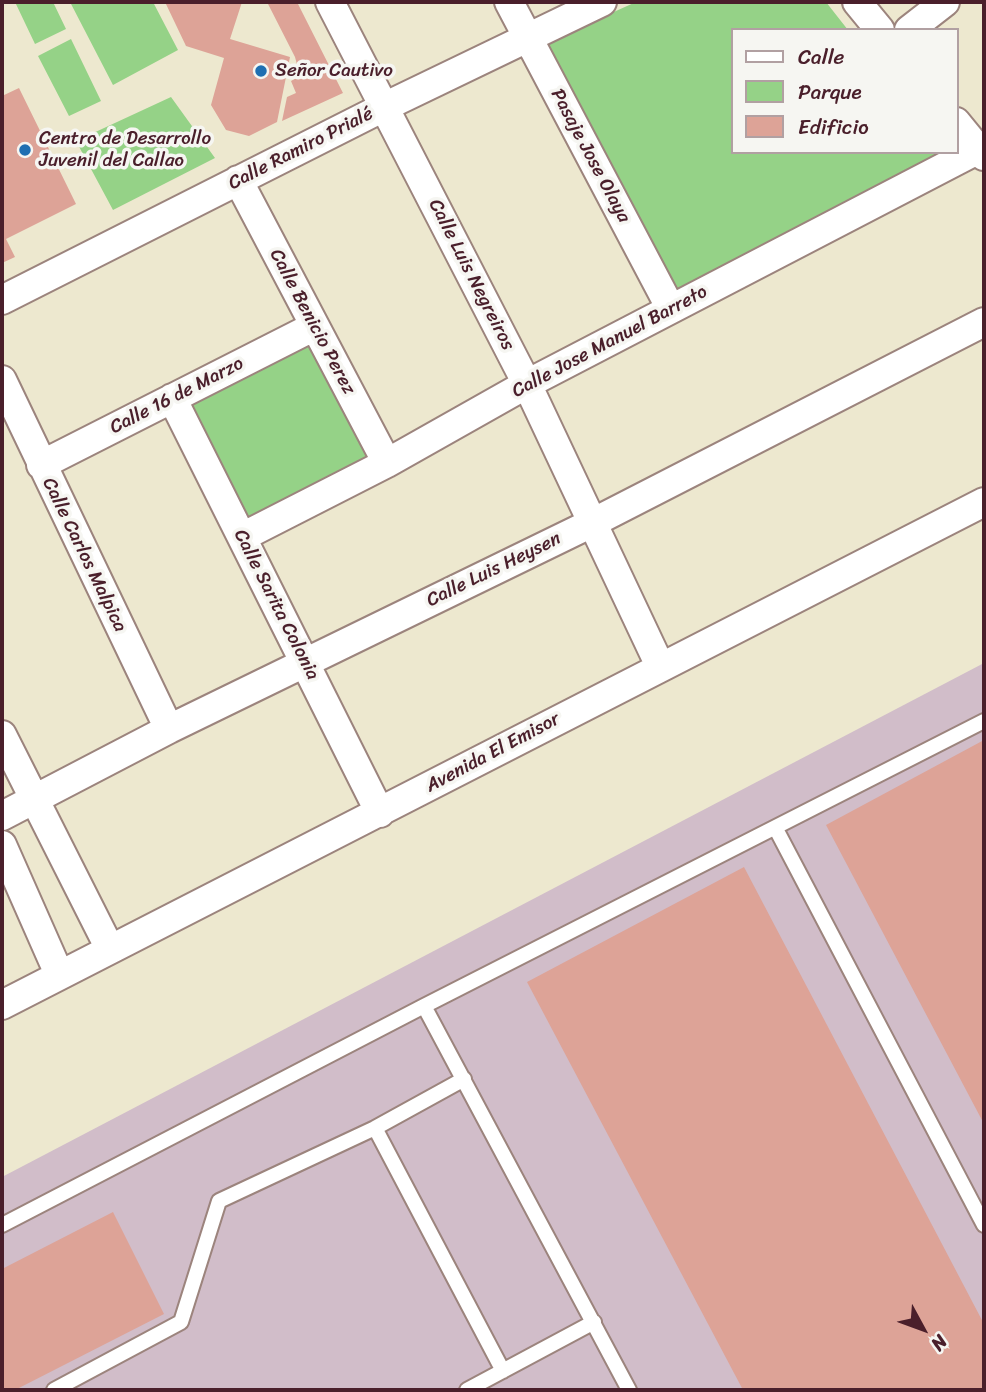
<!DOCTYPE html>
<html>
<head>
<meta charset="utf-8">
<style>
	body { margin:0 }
	#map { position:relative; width:986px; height:1392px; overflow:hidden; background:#ede8cf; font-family:Sriracha,sans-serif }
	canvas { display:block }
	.frame { position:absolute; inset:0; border:4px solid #4a1f2b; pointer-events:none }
	.legend { position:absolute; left:731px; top:28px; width:228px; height:126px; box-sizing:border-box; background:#f6f6f2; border:2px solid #b1a0a2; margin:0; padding:9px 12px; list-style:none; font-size:21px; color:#4a1f2b }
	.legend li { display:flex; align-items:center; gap:14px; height:35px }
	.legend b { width:35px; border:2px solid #b1a0a2 }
	.north { position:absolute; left:888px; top:1294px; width:70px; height:70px; -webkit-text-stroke:5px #f6f6f2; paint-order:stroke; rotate:131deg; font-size:19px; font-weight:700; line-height:28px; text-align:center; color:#4a1f2b }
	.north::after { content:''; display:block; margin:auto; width:24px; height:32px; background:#4a1f2b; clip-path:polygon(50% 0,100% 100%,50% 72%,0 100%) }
</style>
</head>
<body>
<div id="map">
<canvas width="986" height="1392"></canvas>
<div class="frame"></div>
<ul class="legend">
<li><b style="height:9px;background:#fff"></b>Calle</li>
<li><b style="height:19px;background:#95d287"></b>Parque</li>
<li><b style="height:19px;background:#dda397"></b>Edificio</li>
</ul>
<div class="north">N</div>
</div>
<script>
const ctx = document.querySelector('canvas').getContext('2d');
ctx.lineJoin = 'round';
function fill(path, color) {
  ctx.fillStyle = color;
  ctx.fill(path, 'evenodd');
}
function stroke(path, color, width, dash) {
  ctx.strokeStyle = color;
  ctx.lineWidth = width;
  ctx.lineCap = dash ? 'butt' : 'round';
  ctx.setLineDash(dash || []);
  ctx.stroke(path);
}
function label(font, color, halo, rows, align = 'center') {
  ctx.font = font + ' Sriracha,sans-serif';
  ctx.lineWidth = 7;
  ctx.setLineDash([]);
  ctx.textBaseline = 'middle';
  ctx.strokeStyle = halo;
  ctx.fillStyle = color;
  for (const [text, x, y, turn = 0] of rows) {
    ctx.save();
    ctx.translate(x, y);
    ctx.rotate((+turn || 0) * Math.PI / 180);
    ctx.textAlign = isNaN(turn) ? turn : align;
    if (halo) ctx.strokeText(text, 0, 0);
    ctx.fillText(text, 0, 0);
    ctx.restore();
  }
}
const industrial = new Path2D(`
	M984,663v727h-982v-213z`);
const green = new Path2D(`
	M15,2h38l13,27 -31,15z
	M70,2h83l25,48 -65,35z
	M636,2h190l22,28h-116v122h209l8,10 -275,142 -134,-259z
	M71,39l30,62 -32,15 -31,-60z
	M171,97l44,61 -102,52 -37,-69z
	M314,341l64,121 -127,63 -62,-118z`);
const building = new Path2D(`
	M165,2h77l-12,37 60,18 -13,65 -28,14 -23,-6 -15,-25 13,-47 -38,-12z
	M267,2h30l46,91 -61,28 5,-24 9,-4 -5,-12 9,-5 -5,-19z
	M19,88l57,116 -70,35 9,18 -13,6v-167z
	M984,740v384l-158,-299z
	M744,867l240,457v66h-241l-216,-408z
	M113,1212l51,102 -149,76h-13v-121z`);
const lane = new Path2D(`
	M776,829l208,396
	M424,1006l205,384
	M375,1128l89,-49
	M2,1225l422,-219 560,-285
	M54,1390l127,-68 38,-121 156,-73 128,243
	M467,1390l127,-68`);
const street = new Path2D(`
	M330,2l197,382 133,282
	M509,2l162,307
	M857,2l23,28
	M909,30l36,-28
	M956,122l28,34
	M238,180l149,283
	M2,300l382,-193 218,-105
	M2,380l167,349
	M172,398l208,415
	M41,465l272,-138
	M242,537l145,-74 140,-79 452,-235
	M2,735l108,214
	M2,816l167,-87 425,-207 390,-200
	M2,845l57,129
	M2,1005l982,-503`);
const markers = [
	[261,71,7,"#1f6fb2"],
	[25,150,7,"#1f6fb2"]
];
const poiNames = [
	["Señor Cautivo",275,71],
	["Centro de Desarrollo",39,139],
	["Juvenil del Callao",39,161]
];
const streetNames = [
	["Calle Ramiro Prialé",301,149,-27],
	["Pasaje Jose Olaya",590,156,62],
	["Calle Luis Negreiros",471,275,63],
	["Calle Benicio Perez",312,322,62],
	["Calle Jose Manuel Barreto",610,342,-28],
	["Calle 16 de Marzo",177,396,-27],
	["Calle Carlos Malpica",84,555,64],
	["Calle Luis Heysen",494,570,-26],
	["Calle Sarita Colonia",276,605,63],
	["Avenida El Emisor",493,753,-28]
];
fill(industrial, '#d1bdc9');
fill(green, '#95d287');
fill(building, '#dda397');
stroke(lane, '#9c847d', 18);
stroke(street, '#9c847d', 32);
stroke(lane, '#fff', 14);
stroke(street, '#fff', 28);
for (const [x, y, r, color] of markers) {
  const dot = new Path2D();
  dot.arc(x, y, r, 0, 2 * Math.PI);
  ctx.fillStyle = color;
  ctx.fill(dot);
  stroke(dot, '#f6f6f2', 2.5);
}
label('19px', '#4a1f2b', '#f6f6f2', poiNames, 'left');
label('19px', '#4a1f2b', '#f6f6f2', streetNames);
</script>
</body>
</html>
